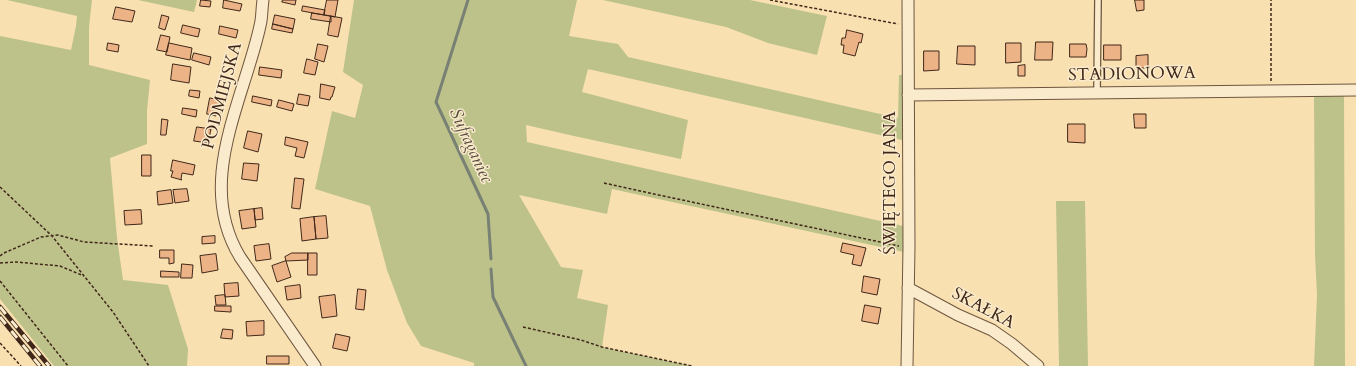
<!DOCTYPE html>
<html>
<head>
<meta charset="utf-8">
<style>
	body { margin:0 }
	canvas { display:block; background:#f8e0b0 }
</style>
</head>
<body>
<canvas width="1356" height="366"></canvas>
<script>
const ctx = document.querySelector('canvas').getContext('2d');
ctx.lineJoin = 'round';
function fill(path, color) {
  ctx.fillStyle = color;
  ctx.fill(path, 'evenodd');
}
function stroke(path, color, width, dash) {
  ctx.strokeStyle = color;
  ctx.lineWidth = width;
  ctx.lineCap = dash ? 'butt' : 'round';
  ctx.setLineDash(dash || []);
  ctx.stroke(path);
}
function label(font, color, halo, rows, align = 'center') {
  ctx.font = font + ' Cardo,serif';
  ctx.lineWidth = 3;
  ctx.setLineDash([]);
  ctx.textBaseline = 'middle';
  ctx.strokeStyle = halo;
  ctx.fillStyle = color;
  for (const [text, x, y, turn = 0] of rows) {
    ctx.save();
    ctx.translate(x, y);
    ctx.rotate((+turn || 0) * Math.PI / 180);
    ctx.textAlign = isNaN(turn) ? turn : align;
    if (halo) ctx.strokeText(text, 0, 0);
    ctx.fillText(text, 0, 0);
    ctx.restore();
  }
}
const green = new Path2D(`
	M7,0h85l-3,27v38l61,15 -3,31v33l-37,14 7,80 6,42 45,5 20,64 -1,17h-133l-54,-67v-263l71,14 5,-24 1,-10z
	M138,0h59l-3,12z
	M354,0h223l-8,36 49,8 10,13 270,61 1,-43h4l-1,65 -314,-71 -6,23 106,28 -7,39 -107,-23 -48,-11 1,17 376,84 1,26 -292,-63 -5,25 -88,-19 42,72 22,3 -6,28 31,7 -6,42 90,19h-218v-3l-53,-17 -14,-23 -20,-53 -17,-64 -55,-17 17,-78 23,7 8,-33 -20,-13z
	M603,0h147l77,16 -10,39 -49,-12 -42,-16z
	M1344,93l1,273h-31l3,-71 -2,-40 -1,-161z
	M1056,201h29l3,165h-29z`);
const stream = new Path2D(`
	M468,0l-32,102 52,112 3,45
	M491,269l2,28 33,69`);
const building = new Path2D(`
	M201,0l10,1 -1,6 -10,-1z
	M224,0l18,4 -2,7 -17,-3z
	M283,0h13l-1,5 -13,-3z
	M327,0h11l-3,17 -11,-2z
	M1135,0h9v10l-7,1z
	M303,6l22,4 -1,5 -22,-4z
	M116,7l19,4 -3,11 -19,-3z
	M312,13l19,3v6l-20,-3z
	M162,15l7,2 -4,13 -6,-2z
	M275,15l20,4 -2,10 -20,-5z
	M331,16l11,2 -4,19 -10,-2z
	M273,24l20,5 -1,4 -20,-4z
	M183,25l17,4 -2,8 -17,-4z
	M220,26l18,4 -2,8 -17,-4z
	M847,30l16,4 -2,9 -2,-1 -4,14 -12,-3 1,-8h-3l1,-7h3z
	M161,35l9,2 -3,15 -10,-2z
	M1036,42h17l-1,18h-17z
	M108,43l11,2 -1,7 -11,-2z
	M169,43l23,5 -2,12 -24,-5z
	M1006,43h15v19l-15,1z
	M318,44l10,2 -4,16 -9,-3z
	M1070,44h16l1,5 -1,8h-16z
	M1104,45h17v15h-17z
	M958,46h17v19l-18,-1z
	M924,51h15v19l-15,1z
	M194,53l17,4 -2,8 -17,-5z
	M1148,55v13h-12v-12z
	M307,59l11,3 -3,13 -11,-2z
	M173,64l18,3 -2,16 -18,-3z
	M1025,65v11h-7v-10z
	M260,67l22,3 -1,8 -22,-3z
	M321,84l14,3 -3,10h-1l-1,3 -10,-2z
	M190,90l10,1 -1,7 -10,-2z
	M299,94l11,2 -2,10 -11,-2z
	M253,96l19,4 -1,6 -19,-4z
	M210,98l14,3 -3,13 -5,-1v3l-9,-2z
	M279,100l15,4 -2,7 -15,-4z
	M183,108l14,2 -1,7 -14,-3z
	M1134,114h12v14h-11z
	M162,119l6,1 -2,15h-5z
	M1068,124h17v19l-17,-1z
	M197,127l14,2 -3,14 -14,-2z
	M248,131l14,3 -4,18 -14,-4z
	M286,137l22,5 -4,16 -9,-2 2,-8 -12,-3z
	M142,155h9v21h-9z
	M173,160l22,5 -2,10 -11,-2 -1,6 1,1 -11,-3 2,-6h-2z
	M244,163l15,1 -2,17 -15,-2z
	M295,178l9,1 -4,30 -8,-1z
	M187,189l2,12 -14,2 -2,-13z
	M171,190l2,13 -15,2 -1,-13z
	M262,208l1,11 -8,1 -1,-11z
	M254,209l2,18 -14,2 -3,-18z
	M141,210l1,14 -17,1 -1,-14z
	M326,216l2,22 -12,1 -2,-22z
	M314,217l2,22 -14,2 -2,-22z
	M215,236v7l-13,1v-7z
	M843,243l23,5 -5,18 -9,-2 2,-9 -13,-3z
	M269,244l2,15 -15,2 -2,-15z
	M160,250h14v13l-5,1v-6h-9z
	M292,253h16v7l-22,1 -1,-4z
	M308,253h9v22h-9z
	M216,254l2,16 -16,3 -2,-17z
	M286,261l5,16 -14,5 -5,-16z
	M182,264l11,1 -1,13h-11z
	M161,271l18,1v5h-18z
	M864,276l16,3 -3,16 -15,-3z
	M238,283l1,13 -14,1 -1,-13z
	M300,285l1,13 -14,2 -2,-13z
	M358,289l8,1 -2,20 -8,-1z
	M225,295l1,10h-10l-1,-9z
	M335,295l2,21 -15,2 -3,-21z
	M865,305l16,3 -3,16 -16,-3z
	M215,306h16v6l-16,-1z
	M264,321v14l-17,1 -1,-14z
	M223,329l10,1 -1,9 -11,-1z
	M336,334l14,3 -3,14 -14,-3z
	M267,356h22v8h-22z`);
const path = new Path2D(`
	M770,0l128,24
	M1271,81v-81
	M604,183l50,11 245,52
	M0,187l52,49 61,76 36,54
	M0,256l4,-3 37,-16 17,-2 26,7 70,4
	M0,263l16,-1 44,4 24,10
	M0,281l68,85
	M523,327l58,13 21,7 90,19
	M0,343l21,23`);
const lane = new Path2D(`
	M1097,92l1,-92`);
const street = new Path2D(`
	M263,0c-1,7 -1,14 -2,21 -3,16 -8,32 -13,48 -19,62 -45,127 -8,188l75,109
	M908,95l448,-5
	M908,288l50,27 34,15 20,14 26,22
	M907,366l2,-119 -1,-247`);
const rail = new Path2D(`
	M0,307l49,59
	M0,317l40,49`);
const streetNames = [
	["STADIONOWA",1132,75,-1],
	["PODMIEJSKA",223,96,-75],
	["ŚWIĘTEGO JANA",891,183,-90],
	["SKAŁKA",983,309,28]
];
const waterNames = [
	["Sufraganiec",470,146,65]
];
fill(green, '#bdc28b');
stroke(stream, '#788173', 3);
fill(building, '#ecb387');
stroke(building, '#402719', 1);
stroke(lane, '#6e553f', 8);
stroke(street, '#6e553f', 13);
stroke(path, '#402719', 1.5, [3, 2]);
stroke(lane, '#faebcc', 5.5);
stroke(street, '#faebcc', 11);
stroke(rail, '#402719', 4.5);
stroke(rail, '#faebcc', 3, [9]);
label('17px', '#402719', '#faebcc', streetNames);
label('italic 18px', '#574c3e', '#faebcc', waterNames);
</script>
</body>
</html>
